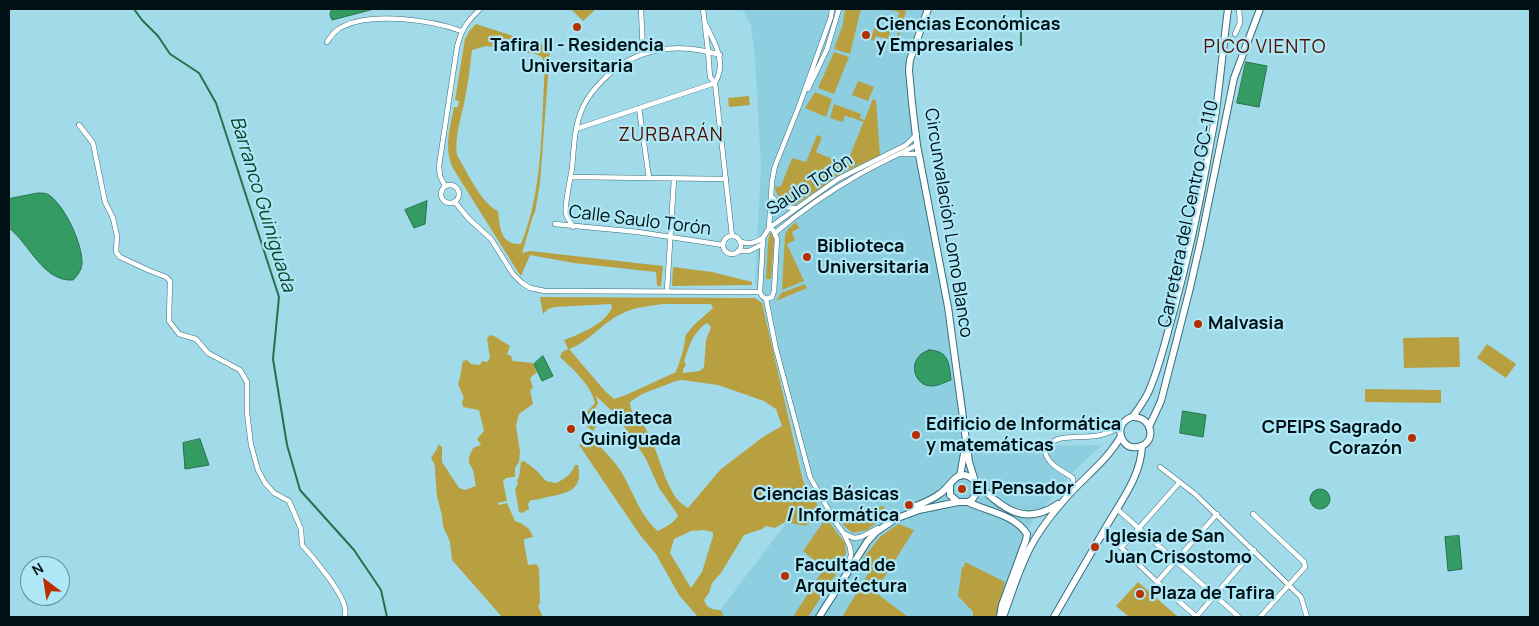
<!DOCTYPE html>
<html>
<head>
<meta charset="utf-8">
<style>
	body { margin:0 }
	#map { position:relative; width:1539px; height:626px; overflow:hidden; background:#a1dae8; font-family:Manrope,sans-serif }
	canvas { display:block }
	.frame { position:absolute; inset:0; border:10px solid #001015; pointer-events:none }
	.north { position:absolute; left:20px; top:556px; width:50px; height:50px; box-sizing:border-box; background:#aee7f5; border:1px solid #68919b; border-radius:50%; rotate:329deg; font-size:14px; font-weight:700; line-height:20px; text-align:center; color:#001015 }
	.north::after { content:''; display:block; margin:auto; width:18px; height:22px; background:#b82f00; clip-path:polygon(50% 0,100% 100%,50% 72%,0 100%) }
</style>
</head>
<body>
<div id="map">
<canvas width="1539" height="626"></canvas>
<div class="frame"></div>
<div class="north">N</div>
</div>
<script>
const ctx = document.querySelector('canvas').getContext('2d');
ctx.lineJoin = 'round';
function fill(path, color) {
  ctx.fillStyle = color;
  ctx.fill(path, 'evenodd');
}
function stroke(path, color, width, dash) {
  ctx.strokeStyle = color;
  ctx.lineWidth = width;
  ctx.lineCap = dash ? 'butt' : 'round';
  ctx.setLineDash(dash || []);
  ctx.stroke(path);
}
function label(font, color, halo, rows, align = 'center') {
  ctx.font = font + ' Manrope,sans-serif';
  ctx.lineWidth = 4.5;
  ctx.setLineDash([]);
  ctx.textBaseline = 'middle';
  ctx.strokeStyle = halo;
  ctx.fillStyle = color;
  for (const [text, x, y, turn = 0] of rows) {
    ctx.save();
    ctx.translate(x, y);
    ctx.rotate((+turn || 0) * Math.PI / 180);
    ctx.textAlign = isNaN(turn) ? turn : align;
    if (halo) ctx.strokeText(text, 0, 0);
    ctx.fillText(text, 0, 0);
    ctx.restore();
  }
}
const built = new Path2D(`
	M742,9h182l-17,53 57,327 7,58 131,-2 -24,22 -47,55 -32,95h-284l93,-123 -46,-192 -7,-20 6,-116 -6,-108 -4,-33z`);
const green = new Path2D(`
	M571,9h25l-13,12z
	M845,9h16l-11,45 -16,-5 9,-25z
	M885,9h17l4,2 -9,33 -2,-1 3,-11 -3,-2 4,-18z
	M476,24l56,18 5,-1 13,8 -10,134 -5,29 -2,4 -11,37 8,-2 133,15 -2,20h-4l-1,-14 -82,-9 -44,-8 -9,21 -3,-4 -64,-102c-11,-20 -4,-42 0,-63h4l1,-6 -4,-1 10,-61 5,-9zM486,46l50,8 6,3 3,8c-4,59 -1,123 -24,179 -21,1 -21,-17 -23,-33 -17,-8 -31,-39 -41,-56 -3,-21 6,-41 9,-62 3,-14 4,-29 6,-43z
	M875,26l16,3 -3,10 -12,-3 -1,5 -4,-1z
	M834,52l15,5 -15,37 -16,-6z
	M858,81l16,6 -6,14 -16,-6z
	M815,92l17,7 -6,18 -21,-9z
	M749,96l1,9 -21,2 -1,-9z
	M873,99l3,1 4,55 -38,18 -47,32c-12,0 -18,-7 -20,-18l6,-1 11,-28 14,4 11,-27 5,2 -6,15 30,13z
	M834,104l27,10 -1,4 4,2 -1,2 -12,-5 -1,1 -5,-3 -2,7 -13,-4z
	M796,222l3,6 -7,4 3,8 -8,4 17,37 -22,9 3,-55 3,-6z
	M770,233h2l2,6 -3,40h-5l2,-37z
	M673,267l39,5 40,10v3l-80,1z
	M805,284l2,4 -31,13 3,-4 2,-4z
	M540,297l215,1 7,5 41,177 7,14 4,1c3,6 3,12 6,17h-4l-10,14 -21,-4 -10,6 -9,-2 -4,3 -18,6 -23,38 -9,10 -3,10 -5,7c3,8 8,10 16,10l2,2 1,5h-25l-19,-22 -23,-41 -16,-19 -61,-90 12,-7c10,10 21,20 29,32 13,20 19,45 38,61 7,-4 17,-8 20,-16l-19,-27 -13,-29 -17,-26 -17,-22 -16,-15 2,7 -3,6 5,5 1,5 -8,12 -11,-8 -3,-6 10,-7 6,-7c-4,-18 -22,-34 -35,-46l2,-5 6,-3 -4,-9c14,-5 43,-17 48,-33l-1,-3 -56,3 -7,2 -5,5zM663,304h48l2,4 -20,18 -8,10c1,8 -6,28 -9,36l-50,23 -12,4 -9,-8 -36,-42c20,-7 33,-26 52,-35 13,-7 28,-8 42,-10zM707,323l4,4 -5,13 -2,27 -4,4 -17,2v-4l3,-4 -2,-4c5,-15 9,-29 23,-38zM682,380l36,5 46,16 12,8 6,17 -19,11 -42,32 -33,39c-5,-3 -11,-8 -14,-13 -12,-20 -16,-44 -27,-64 -6,-11 -17,-16 -17,-29l12,-8 34,-13zM704,530l9,2v4l-11,36 -11,16 -21,-35 4,-14 17,-8z
	M490,335l4,1 16,10 -3,8 4,2 2,5 20,2 4,9 -7,6 3,10 -3,2 3,14 -14,10 -3,12 4,26 -1,10 -4,6v9l-9,1 -3,3 4,20 -10,2 3,2 7,-2 8,18c9,3 15,7 18,16l-9,2v3l4,23 8,-1 3,4 1,35 -2,3 5,11h-41l-50,-57 -2,-18 -7,-16 -1,-10 -5,-20 -2,-24c1,-6 -1,-9 -4,-14l6,-9 1,-5 4,3v15l17,26 6,2 11,-4 -3,-16 -4,-7v-6l4,-9 8,-3 -4,-6 7,-8 -5,-21 -16,-3 -1,-6 2,-3 -6,-14c3,-8 3,-15 5,-23l4,-1 4,4 9,1 2,-4 5,1 3,-4 -3,-20z
	M1459,337l1,30 -56,1 -1,-30z
	M1487,344l29,20 -10,14 -29,-20z
	M1365,389l76,1v13l-76,-1z
	M524,461l12,9 10,11 10,2c10,-5 15,-8 19,-18h3c5,25 -9,28 -31,32 -5,1 -10,3 -16,3l-3,4 1,5 -7,4 -3,-1 -4,-23 3,-5 -1,-4 2,-3 2,-15z
	M884,506l2,10 -19,14 -14,3 -9,-7 -5,-14z
	M826,518l19,25 1,10 -10,21 -28,43h-15l31,-49 -21,-17z
	M898,524l16,6 -39,62 33,25h-66l26,-43 -11,-8 23,-29z
	M965,562l40,20 -9,35h-23v-5l-15,-16 4,-29h2z
	M1138,582l40,35h-49l-13,-11z`);
const water = new Path2D(`
	M332,9h42l-42,11 -2,-5z
	M1246,62l21,4 -8,41 -22,-4z
	M38,193c4,0 8,0 11,2 16,11 34,50 33,69 -1,7 -4,11 -9,16 -30,2 -43,-36 -64,-52v-29z
	M427,201l-2,23 -11,4 -9,-18z
	M929,350c20,1 20,13 22,30 -6,2 -13,6 -19,6 -18,1 -27,-28 -3,-36z
	M543,356l10,20 -11,5 -8,-17z
	M1183,411l23,4 -3,22 -23,-4z
	M200,439l9,26 -24,4 -2,-26z
	M1310 499a10 10 0 1 1 20 0a10 10 0 1 1-20 0Z
	M1459,536l3,33 -14,2 -3,-34z`);
const stream = new Path2D(`
	M134,9l8,11 16,16 12,18 29,19 17,30 63,194 -6,62 14,86 13,45 54,60 27,40 6,27
	M1021,45v-36`);
const street = new Path2D(`
	M641,9l2,44
	M703,9l5,42 2,26 5,6 17,153
	M832,9l-1,8 -32,89 -24,60 -3,15 -3,47 -6,10 -3,54 2,4 4,3 10,50 34,128 26,46 8,11 6,13 1,8 -5,17
	M1235,34l5,-11 -1,-14
	M327,42c5,-7 9,-13 17,-16 29,-14 88,-6 117,5
	M808,89l19,-40 12,-40
	M639,108l10,70
	M79,125l14,18 12,59 8,16 4,18 -1,16 4,5 28,13 18,7 4,4 -1,40 10,13 17,5 12,14 32,17 7,12v31l4,32 7,25 7,13 9,10 15,8 12,28 1,16c11,12 42,49 43,64 1,3 0,6 0,8
	M576,129l139,-46c12,-21 0,-39 -9,-58
	M900,154h19
	M571,177l155,2
	M441 194a9 9 0 1 1 18 0a9 9 0 1 1-18 0Z
	M445,186l-5,-10 -1,-10 18,-119c5,-19 9,-24 23,-38
	M771,196c7,8 13,12 24,12
	M455,202l13,16 23,21 22,35 9,9 8,5 15,3 215,1
	M555,224l83,8 85,13
	M573,227c-2,-4 -6,-9 -7,-14 -2,-6 5,-37 6,-45 2,-20 2,-42 11,-61 5,-11 12,-19 20,-27 32,-33 75,-38 117,-25
	M769,228l69,-49 68,-34 11,-11
	M775,233c26,-22 53,-41 83,-58 19,-11 39,-20 59,-30
	M723 245a9 9 0 1 1 18 0a9 9 0 1 1-18 0Z
	M741,242c9,2 14,1 22,-4
	M738,251h11l14,-7
	M667,291l7,-112
	M766,299l6,-2 2,-6 3,-52 -4,-9 -4,-2
	M1160,467l35,27 106,103 6,20
	M1073,489v-11c-11,-8 -24,-12 -28,-26 3,-5 6,-10 11,-12 6,-3 13,-2 20,-3 18,0 30,-1 45,-11
	M1117,509l122,108
	M1253,514l51,48 1,5 -45,50
	M845,534l9,4 7,-1 17,-9
	M1101,537l4,-2 4,1 48,46 40,35
	M1122,547l57,-64
	M1157,582l60,-68
	M1196,617l58,-67`);
const secondary = new Path2D(`
	M1132,417c22,-1 25,28 5,30 -5,1 -10,-1 -13,-5 -5,-6 -5,-15 1,-21 3,-3 6,-3 9,-6 5,-7 10,-14 14,-22 12,-26 18,-56 26,-83 13,-49 24,-98 33,-148 3,-20 8,-39 10,-59 4,-32 7,-63 11,-94
	M1149,427l12,-26 28,-109 11,-48 34,-166 26,-69
	M960,476l5,-28
	M976,483c26,24 47,45 82,21
	M950,485v10l8,7
	M968,502c20,10 46,12 59,32l-1,6 -24,65 -2,12
	M911,508c10,-4 21,-8 30,-15 11,-8 16,-27 33,-13
	M819,617l48,-75 9,-10 19,-13 24,-9 39,-8h10l4,-2 5,-8v-4l-8,-26 -21,-155 -31,-162 -5,-42 -3,-33 1,-10 18,-51
	M1003,617c9,-24 16,-49 28,-71 9,-17 21,-32 34,-47 18,-21 42,-38 56,-63
	M1054,617c17,-30 35,-60 52,-90 15,-26 35,-51 36,-81`);
const markers = [
	[577,27,5,"#b82f00"],
	[866,35,5,"#b82f00"],
	[807,257,5,"#b82f00"],
	[1198,324,5,"#b82f00"],
	[571,429,5,"#b82f00"],
	[916,435,5,"#b82f00"],
	[1412,438,5,"#b82f00"],
	[962,489,5,"#b82f00"],
	[909,505,5,"#b82f00"],
	[1095,547,5,"#b82f00"],
	[785,576,5,"#b82f00"],
	[1140,594,5,"#b82f00"]
];
const poiNames = [
	["Ciencias Económicas",876,25],
	["y Empresariales",876,46],
	["Tafira II - Residencia",577,46,"center"],
	["Universitaria",577,67,"center"],
	["Biblioteca",817,247],
	["Universitaria",817,268],
	["Malvasia",1208,324],
	["Mediateca",581,419],
	["Guiniguada",581,440],
	["Edificio de Informática",926,425],
	["y matemáticas",926,446],
	["CPEIPS Sagrado",1402,428,"right"],
	["Corazón",1402,449,"right"],
	["El Pensador",972,489],
	["Ciencias Básicas",899,495,"right"],
	["/ Informática",899,516,"right"],
	["Iglesia de San",1105,537],
	["Juan Crisostomo",1105,558],
	["Facultad de",795,566],
	["Arquitéctura",795,587],
	["Plaza de Tafira",1150,594]
];
const streetNames = [
	["Saulo Torón",810,185,-33],
	["Carretera del Centro GC-110",1189,214,-78],
	["Calle Saulo Torón",640,221,7],
	["Circunvalación Lomo Blanco",948,223,81]
];
const neighbourhoodNames = [
	["PICO VIENTO",1265,48],
	["ZURBARÁN",671,136]
];
const waterNames = [
	["Barranco Guiniguada",262,204,73]
];
fill(built, '#8dcfe0');
fill(green, '#b8a040');
fill(water, '#349b62');
stroke(water, '#24714b', 1);
stroke(stream, '#24714b', 2);
stroke(street, '#376e7b', 5.5);
stroke(secondary, '#376e7b', 8);
stroke(street, '#fff', 4.5);
stroke(secondary, '#fff', 6);
for (const [x, y, r, color] of markers) {
  const dot = new Path2D();
  dot.arc(x, y, r, 0, 2 * Math.PI);
  ctx.fillStyle = color;
  ctx.fill(dot);
  stroke(dot, '#aee7f5', 2);
}
label('bold 18px', '#001015', '#aee7f5', poiNames, 'left');
label('18px', '#001015', '#aee7f5', streetNames);
ctx.letterSpacing = '1px';
label('19px', '#510f00', '#aee7f5', neighbourhoodNames);
ctx.letterSpacing = '0px';
label('italic 19px', '#0d4428', '#aee7f5', waterNames);
</script>
</body>
</html>
